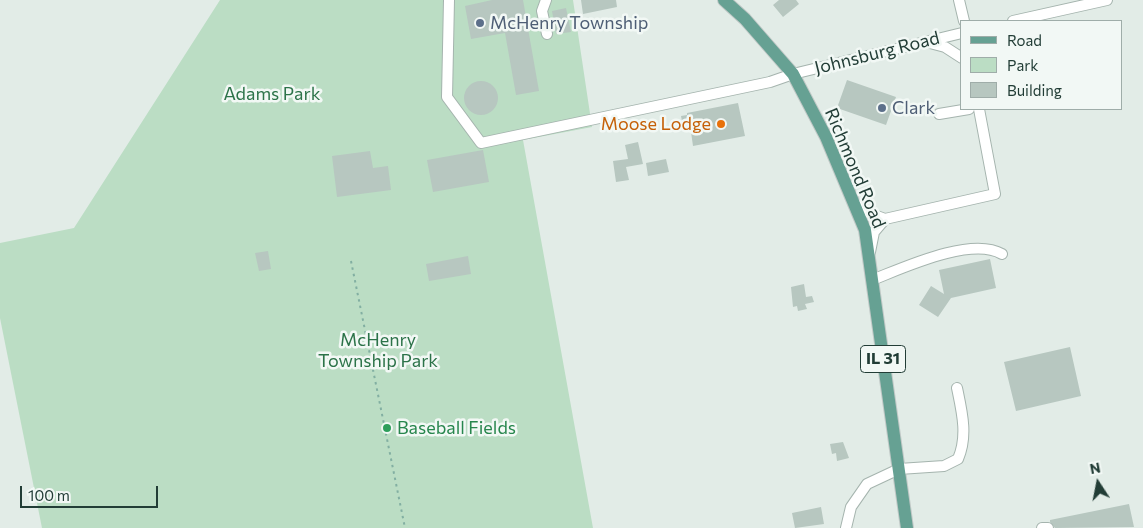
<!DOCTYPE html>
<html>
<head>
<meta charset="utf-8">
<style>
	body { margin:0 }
	#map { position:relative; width:1143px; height:528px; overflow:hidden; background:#e2ece7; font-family:Commissioner,sans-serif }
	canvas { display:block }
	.legend { position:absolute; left:960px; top:20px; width:162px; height:90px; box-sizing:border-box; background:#f2f8f5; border:1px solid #9fada9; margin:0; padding:6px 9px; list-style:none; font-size:15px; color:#223d36 }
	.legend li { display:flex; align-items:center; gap:10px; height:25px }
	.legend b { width:25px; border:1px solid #9fada9 }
	.north { position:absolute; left:1073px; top:458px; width:50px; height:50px; -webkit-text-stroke:4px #f2f8f5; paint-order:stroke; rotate:349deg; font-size:14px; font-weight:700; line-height:20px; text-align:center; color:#223d36 }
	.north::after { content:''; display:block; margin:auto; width:18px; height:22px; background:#223d36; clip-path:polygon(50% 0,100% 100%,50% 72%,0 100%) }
	.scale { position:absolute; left:20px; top:486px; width:138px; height:22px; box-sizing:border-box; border:2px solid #223d36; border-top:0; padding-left:6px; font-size:15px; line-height:18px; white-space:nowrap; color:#223d36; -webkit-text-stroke:4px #f2f8f5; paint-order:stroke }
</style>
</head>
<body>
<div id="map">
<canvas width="1143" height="528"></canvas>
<ul class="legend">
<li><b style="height:6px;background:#66a193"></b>Road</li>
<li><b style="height:14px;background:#bbddc4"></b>Park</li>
<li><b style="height:14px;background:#b7c7c0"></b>Building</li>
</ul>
<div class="north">N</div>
<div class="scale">100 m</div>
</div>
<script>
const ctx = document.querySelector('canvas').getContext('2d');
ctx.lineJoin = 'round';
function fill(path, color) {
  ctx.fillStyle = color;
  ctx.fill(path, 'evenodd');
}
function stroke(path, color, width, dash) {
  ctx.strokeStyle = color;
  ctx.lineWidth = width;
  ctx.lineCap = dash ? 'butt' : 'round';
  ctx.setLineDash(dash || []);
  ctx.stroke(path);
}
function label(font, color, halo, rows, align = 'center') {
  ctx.font = font + ' Commissioner,sans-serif';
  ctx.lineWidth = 5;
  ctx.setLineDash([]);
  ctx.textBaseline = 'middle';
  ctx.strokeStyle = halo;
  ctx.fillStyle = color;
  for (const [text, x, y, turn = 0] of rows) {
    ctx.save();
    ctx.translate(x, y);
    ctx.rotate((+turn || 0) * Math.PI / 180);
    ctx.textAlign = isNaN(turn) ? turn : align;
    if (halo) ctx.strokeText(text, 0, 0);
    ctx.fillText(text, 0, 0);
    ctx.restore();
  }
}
const green = new Path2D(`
	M220,0h353l19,127 -69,13 70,388h-551l-42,-210v-75l74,-15z`);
const building = new Path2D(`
	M492,0h31l16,91 -23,4 -11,-62 -34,6 -6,-33z
	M581,0h35l1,7 -34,7z
	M779,0h17l3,4 -16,13 -10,-12z
	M566,8l5,24 -15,2 -4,-23z
	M847,80l49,17 -10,28 -49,-17z
	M464 98a17 17 0 1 1 34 0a17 17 0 1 1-34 0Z
	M738,103l7,33 -52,10 -3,-21 -7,1 -2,-10 6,-1v-2z
	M638,142l5,22 -17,3 3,13 -13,2 -3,-21 15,-2 -3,-14z
	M483,150l6,32 -56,10 -6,-32z
	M370,151l3,17 15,-2 3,24 -54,7 -5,-41z
	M666,159l3,13 -21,4 -2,-13z
	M268,251l3,18 -12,2 -4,-18z
	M468,256l3,18 -42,7 -3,-17z
	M990,259l6,29 -45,10 -13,19 -19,-12 12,-19 13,8 -5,-24z
	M804,284l2,13 6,-1 2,6 -9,2 2,5 -9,2 -1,-5 -4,1 -2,-20z
	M1070,347l11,49 -65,15 -12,-49z
	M843,442l6,16 -12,3 -1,-8 -4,1 -2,-10z
	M1129,504l5,23 -79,1 -5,-6v-2z
	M821,507l3,17 -29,4 -3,-15z`);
const path = new Path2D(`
	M351,261l54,267`);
const minor = new Path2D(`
	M449,0l-2,97 34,46 289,-61 23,-8 169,-41
	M546,0l-4,11 5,23
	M959,0l5,21
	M1013,21l94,-21
	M926,42l19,5 17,11
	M939,114l30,-5
	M854,203l15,10 16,6 110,-25 -16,-85
	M870,252l4,-20 11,-13
	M872,280c31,-12 99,-44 130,-26
	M846,528l5,-21 16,-23 32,-15 45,-3 14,-7c10,-23 4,-47 -1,-71
	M1042,528h6`);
const major = new Path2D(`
	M724,0l21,19 48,55 33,63 39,93 42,298`);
const markers = [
	[480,23,5,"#5c6f8a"],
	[882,108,5,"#5c6f8a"],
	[721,124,5,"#e8710a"],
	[387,428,5,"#2e9e5b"]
];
const shields = [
	[883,359,45]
];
const shieldNames = [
	["IL 31",883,359]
];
const serviceNames = [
	["McHenry Township",490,23],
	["Clark",892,108]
];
const streetNames = [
	["Johnsburg Road",877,53,-14],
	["Richmond Road",855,168,67]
];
const parkNames = [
	["Adams Park",272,94],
	["McHenry",378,340],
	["Township Park",378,361]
];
const foodNames = [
	["Moose Lodge",711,124]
];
const leisureNames = [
	["Baseball Fields",397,428]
];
fill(green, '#bbddc4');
fill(building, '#b7c7c0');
stroke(minor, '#a5b4ae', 12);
stroke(major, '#c1c9c7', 14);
stroke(path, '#82afa2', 2, [2.5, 4]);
stroke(minor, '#fff', 10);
stroke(major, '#66a193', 12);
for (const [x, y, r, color] of markers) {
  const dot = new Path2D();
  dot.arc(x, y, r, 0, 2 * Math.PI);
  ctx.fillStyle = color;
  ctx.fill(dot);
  stroke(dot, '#f2f8f5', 2);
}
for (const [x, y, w] of shields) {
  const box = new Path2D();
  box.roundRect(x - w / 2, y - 13.5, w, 27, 4);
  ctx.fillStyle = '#f2f8f5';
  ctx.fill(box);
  stroke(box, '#223d36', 1);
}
label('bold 16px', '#223d36', null, shieldNames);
label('18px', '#4e5e75', '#f2f8f5', serviceNames, 'left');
label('18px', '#223d36', '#f2f8f5', streetNames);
label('18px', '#2c7349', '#f2f8f5', parkNames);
label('18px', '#c56008', '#f2f8f5', foodNames, 'right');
label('18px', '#27864d', '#f2f8f5', leisureNames, 'left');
</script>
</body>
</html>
